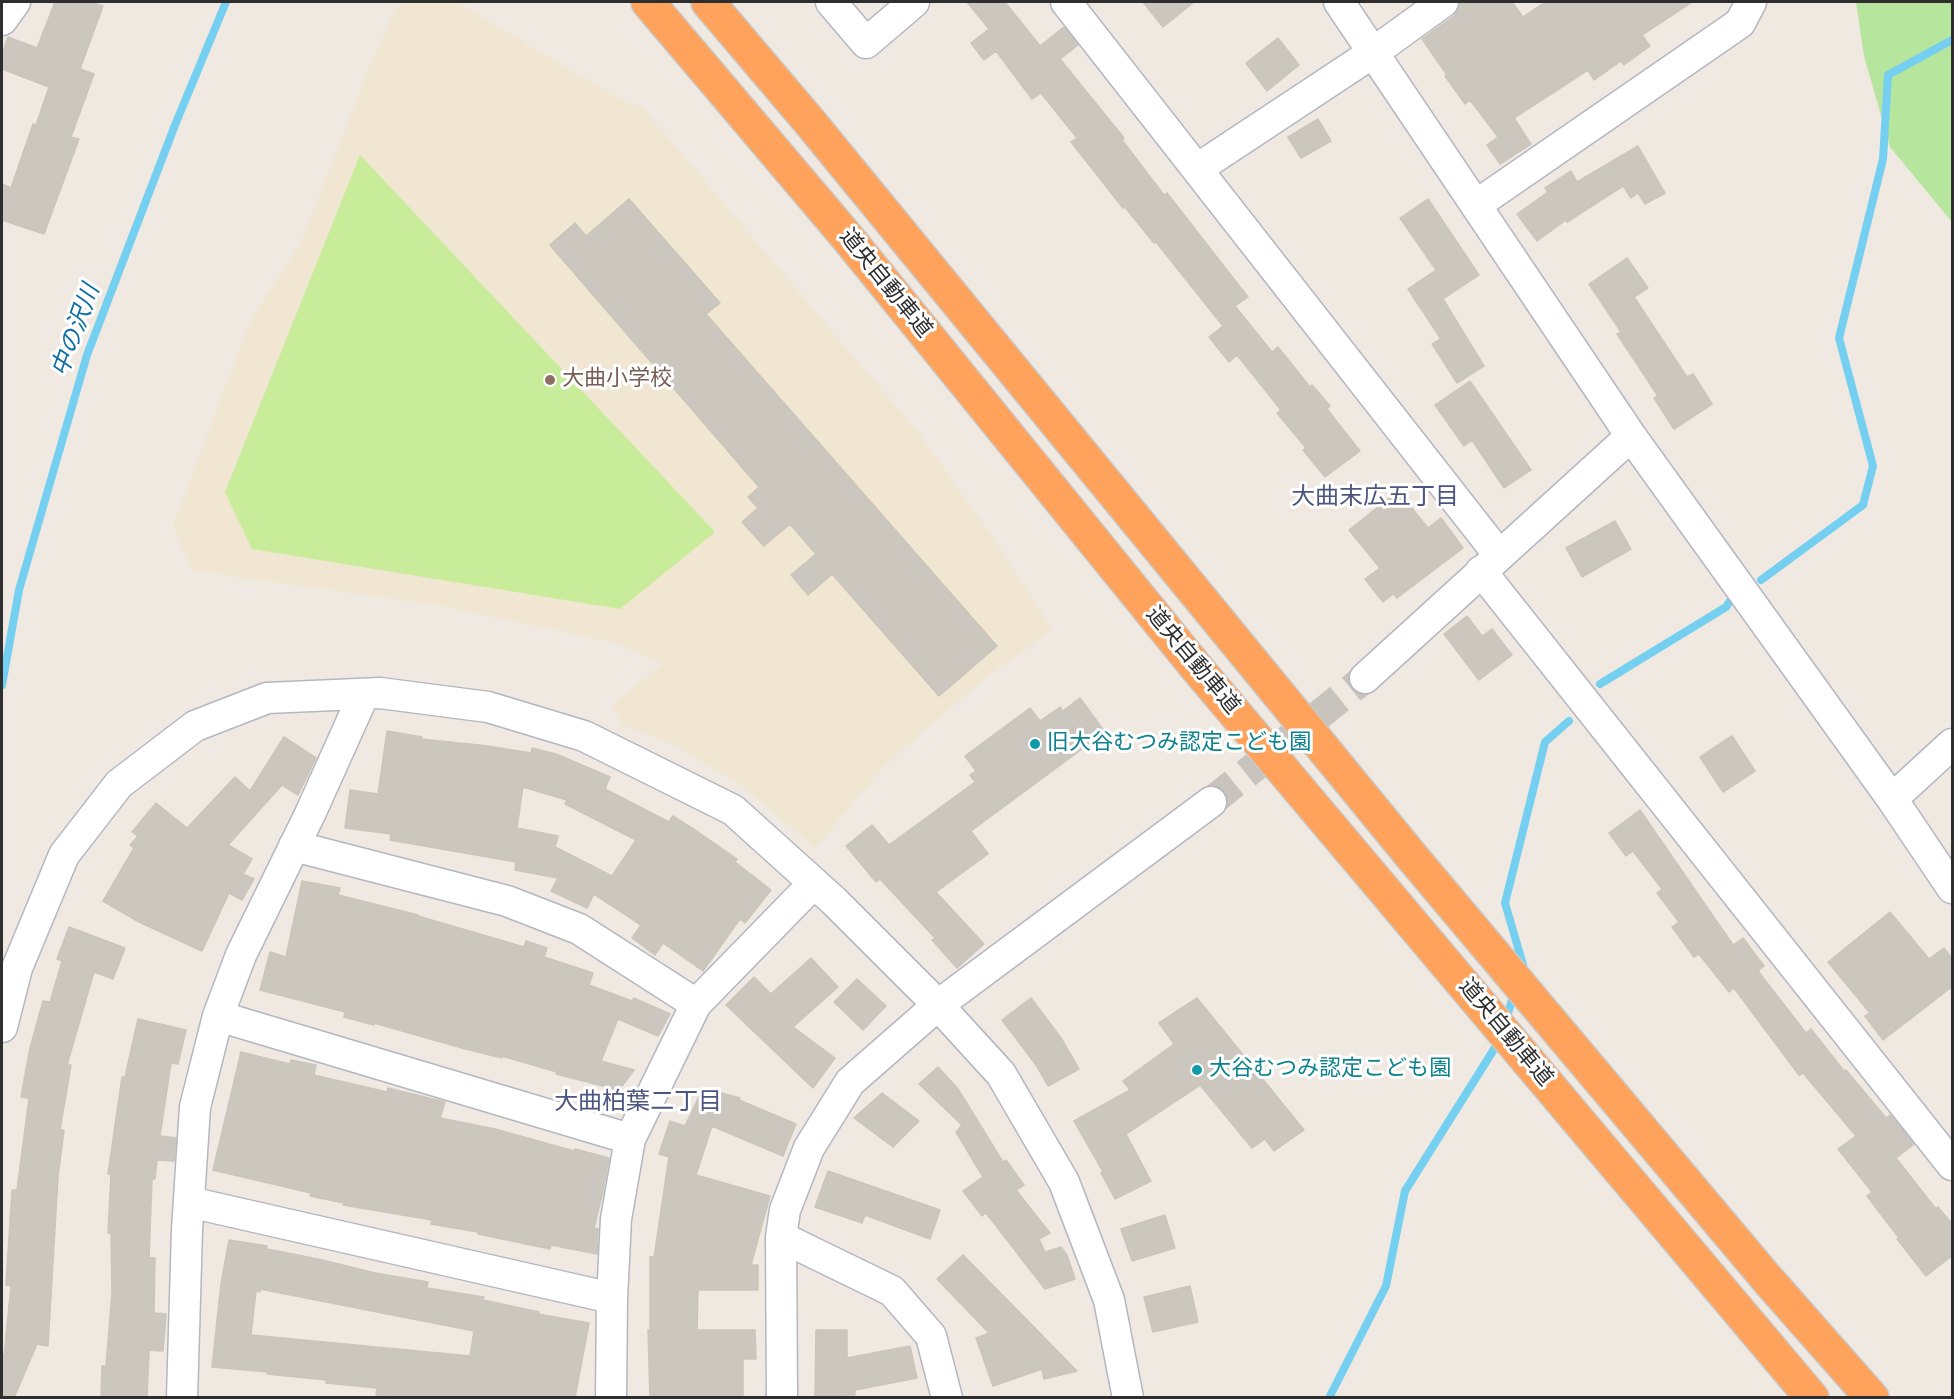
<!DOCTYPE html>
<html>
<head>
<meta charset="utf-8">
<style>
	body { margin:0 }
	#map { position:relative; width:1954px; height:1399px; overflow:hidden; background:#efe9e1; font-family:"Titillium Web",sans-serif }
	canvas { display:block }
	.frame { position:absolute; inset:0; border:3px solid #2e2e2e; pointer-events:none }
</style>
</head>
<body>
<div id="map">
<canvas width="1954" height="1399"></canvas>
<div class="frame"></div>
</div>
<script>
const ctx = document.querySelector('canvas').getContext('2d');
ctx.lineJoin = 'round';
function fill(path, color) {
  ctx.fillStyle = color;
  ctx.fill(path, 'evenodd');
}
function stroke(path, color, width, dash) {
  ctx.strokeStyle = color;
  ctx.lineWidth = width;
  ctx.lineCap = dash ? 'butt' : 'round';
  ctx.setLineDash(dash || []);
  ctx.stroke(path);
}
function label(font, color, halo, rows, align = 'center') {
  ctx.font = font + ' "Titillium Web","Noto Sans JP",sans-serif';
  ctx.lineWidth = 6;
  ctx.setLineDash([]);
  ctx.textBaseline = 'middle';
  ctx.strokeStyle = halo;
  ctx.fillStyle = color;
  for (const [text, x, y, turn = 0] of rows) {
    ctx.save();
    ctx.translate(x, y);
    ctx.rotate((+turn || 0) * Math.PI / 180);
    ctx.textAlign = isNaN(turn) ? turn : align;
    if (halo) ctx.strokeText(text, 0, 0);
    ctx.fillText(text, 0, 0);
    ctx.restore();
  }
}
const education = new Path2D(`
	M405,2h51l165,98 20,6 280,330 66,93 66,101 -67,47 -101,88 -70,83 -74,-63 -70,-42 -49,-18 -9,-20 49,-41 -46,-21 -174,-37 -249,-35 -20,-45 76,-202 52,-82 70,-179 24,-53z`);
const green = new Path2D(`
	M1856,2h96v220l-62,-75 -26,-91z`);
const pitch = new Path2D(`
	M360,155l355,377 -95,77 -368,-60 -27,-57z`);
const stream = new Path2D(`
	M1761,580l102,-75 10,-39 -34,-128 44,-179 5,-84 64,-35
	M1600,684l126,-77 4,-6
	M2,685l17,-95 68,-235 88,-230 51,-123
	M1524,968l-19,-65 40,-161 24,-21
	M1508,1013l4,-13
	M1329,1398l57,-112 19,-95 91,-145`);
const building = new Path2D(`
	M55,2h34l14,4 -23,63 14,5 -23,63 8,2 -35,95 -42,-14v-36l9,4 22,-64 3,1 13,-38 -47,-18v-15l6,-17 29,11z
	M967,2h38l35,44 24,-19 14,18 -18,14 64,79 -2,2 42,55 3,-2 81,104 -13,9 37,46 6,-5 32,40 2,-2 18,21 -3,3 33,42 -35,26 -22,-27 3,-2 -29,-35 4,-3 -44,-55 -8,7 -20,-25 14,-11 -67,-84 -2,1 -30,-37 -1,2 -52,-66 6,-4 -36,-45 -9,6 -36,-48 -12,9 -13,-17 18,-14z
	M1143,2h51l-31,25z
	M1460,2h52l11,15 22,-15h147l-50,33 8,11 -26,19 -3,-4 -27,19 -6,-10 -74,48 17,26 -31,20 -13,-19 11,-8 -28,-37 -5,4 -20,-28 2,-1 -25,-36 32,-23 4,-6z
	M1278,38l21,27 -32,26 -21,-28z
	M1318,119l13,22 -30,17 -13,-21z
	M1638,146l27,47 -20,11 -7,-11 -7,5 -8,-12 -56,36 -1,-2 -29,21 -20,-27 31,-22 -3,-4 26,-17 6,11z
	M629,199l91,104 -14,11 291,332 -58,50 -107,-122 -24,21 -17,-20 25,-21 -26,-30 -26,22 -22,-24 16,-14 -10,-11 11,-10 -209,-242 25,-22 11,13z
	M1428,199l51,76 -36,24 41,67 -27,17 -25,-39 9,-5 -33,-50 28,-19 -36,-52z
	M1627,258l21,30 -14,9 53,80 6,-3 19,30 -38,25 -20,-31 4,-2 -41,-62 4,-2 -32,-48z
	M1470,381l61,89 -27,18 -32,-48 -8,6 -29,-41z
	M1398,491l30,37 13,-10 22,30 -66,50 -4,-4 -10,8 -18,-23 15,-11 -31,-38z
	M1615,521l16,28 -49,28 -16,-29z
	M1467,616l15,20 10,-7 20,26 -33,25 -35,-46z
	M1080,698l25,34 -134,99 17,23 -52,38 48,52 -27,24 -25,-28 3,-2 -55,-59 -4,3 -30,-36 26,-21 17,20 86,-63 -5,-7 6,-4 -11,-15 65,-48 10,13 20,-14 3,4z
	M387,731l35,6 -1,2 67,7 43,7 1,-5 24,6 54,23 -5,12 64,33 4,-6 22,14 42,29 -2,3 36,28 -26,33 -5,-4 -37,52 -40,-28 -8,12 -23,-17 9,-13 -47,-31 -7,14 -36,-17 7,-13 -43,-8 1,-8 -126,-22 1,-6 -46,-6 5,-38 28,4zM523,787l44,13 -2,4 71,36 -24,36 -57,-29 3,-11 -41,-8z
	M1732,736l23,35 -32,21 -23,-35z
	M284,737l32,21 -18,37 -16,-10 -54,60 24,14 -9,15 11,5 -12,21 -13,-7 -27,58 -63,-29 -36,-21 31,-53 -4,-3 8,-9 -6,-4 24,-29 31,25 48,-51 15,14z
	M1640,810l93,135 10,-7 21,28 -6,5 48,62 5,-4 33,42 2,-1 40,48 4,-3 24,29 -18,14 40,51 2,-2 15,18v30l-27,21 -29,-37 2,-1 -32,-42 5,-4 -34,-43 18,-13 -53,-63 -4,2 -65,-87 -5,4 -30,-38 -5,3 -22,-30 7,-5 -22,-29 5,-4 -29,-38 -7,5 -17,-23z
	M302,881l38,7 -2,7 80,20v1l106,31 2,-6 21,7 -3,9 49,16 -4,12 43,16 2,-3 36,16 -12,22 -40,-17 -17,42 33,9 -15,20 -63,-16 1,-2 -55,-16v2l-40,-10 -88,-25v2l-30,-8 1,-5 -85,-22 10,-38 16,5z
	M1890,912l39,47 15,-11 9,12v26l-70,54 -18,-24 5,-3 -42,-51z
	M69,927l56,21 -12,31 -19,-7 -27,93h4l-11,65h4l-6,47 -10,169 -11,-2 -23,54h-12v-43l2,1 7,-70 -5,-1 6,-95h5l12,-92 -8,-1 9,-49 13,-47 7,1 12,-41 -5,-2z
	M811,958l27,29 -45,40 42,31 -22,30 -87,-83 28,-28 17,17z
	M857,979l29,27 -23,24 -29,-28z
	M1031,998l30,40 18,31 -31,17 -12,-21 -34,-45z
	M1197,998l107,132 -30,21 -9,-12 -13,9 -52,-63 -74,49 25,47 -36,18 -14,-26 2,-1 -29,-51 56,-31 -7,-9 51,-37 -15,-21z
	M138,1019l48,11 -8,34 -7,-1 -11,73 16,2 -2,23 -17,-1 -2,19h-3l-3,79h6l-1,55 12,1 -3,37 -14,-1 -2,48h-46l1,-32h4l6,-74 -1,-59h-3l3,-59h-3l14,-97h3z
	M241,1052l49,12 1,-4 25,5 -2,10 73,17 1,-4 57,14 -5,16 55,11 79,22 1,-2 34,9 -6,33 -9,37 4,1 -1,25 -46,-9 -1,4 -72,-15v-2l-47,-8 1,-4 -89,-15 1,-2 -34,-7 1,-3 -98,-23z
	M938,1067l20,22 45,73 3,-2 18,25 -8,5 34,43 -11,6 6,13 16,-5 6,8 8,24 -30,10 -59,-76 -4,3 -19,-25 20,-14 -27,-45 6,-7 -43,-41z
	M703,1088l37,10 -1,2 57,24 -13,32 -71,-30 -16,49 74,21 -19,69h7v25h-60l-1,40h58l1,29h-13v39h-93l-2,-68h2v-73h4l15,-100 -10,-3 11,-33 15,5z
	M882,1093l37,28 -26,26 -39,-29z
	M828,1171l112,39 -10,29 -65,-24 -3,8 -47,-16z
	M1165,1215l10,33 -43,13 -11,-32z
	M229,1240l38,6v3l51,10 57,14 53,9 -1,6 57,9 -1,3 56,12 -1,2 51,9 -14,75h-175l-24,-3 1,-7 -51,-5v-3l-59,-6 1,-2 -56,-5 9,-83zM260,1289l214,42 -4,25 -219,-21 5,-44 4,1z
	M963,1255l69,70 45,46 -33,8 -2,-10 -49,17 -17,-48 13,-5 -52,-54z
	M1190,1286l8,36 -45,10 -9,-35z
	M816,1330h31v28l63,-12 7,32 -62,12v5l-40,1z`);
const minorTunnel = new Path2D(`
	M1211,802l154,-124`);
const minor = new Path2D(`
	M831,2l35,41 48,-41
	M1066,2l433,553
	M1339,2l292,434 261,363 60,89
	M2,20l13,-18
	M1197,169l177,-117 69,-50
	M1476,205l264,-182 11,-21
	M1481,571l471,594
	M1365,678l266,-242
	M1892,799l60,-55
	M294,846l213,55 72,28 117,75
	M218,1016l412,123
	M2,1027l15,-59 47,-113 55,-71 76,-58 72,-28 113,-5 108,14 96,29 149,74 101,91 104,104 63,69 63,108 45,118 19,98
	M189,1202l423,96
	M781,1237l111,54 39,45 16,62
	M182,1398l5,-168 8,-123 23,-91 23,-61 69,-141 54,-120
	M611,1398l1,-100 4,-79 14,-80 66,-135 118,-121
	M782,1398l-1,-161 4,-27 24,-62 41,-66 88,-77 273,-203`);
const motorway = new Path2D(`
	M648,2l199,235 349,430 616,731
	M708,2l101,119 604,737 355,422 104,118`);
const markers = [
	[550,380,6,"#8d6e63"],
	[1035,744,6,"#0f9aa8"],
	[1197,1070,6,"#0f9aa8"]
];
const streetNames = [
	["道央自動車道",885,284,51],
	["道央自動車道",1192,661,50],
	["道央自動車道",1505,1033,50]
];
const educationNames = [
	["大曲小学校",562,380]
];
const cultureNames = [
	["旧大谷むつみ認定こども園",1047,744],
	["大谷むつみ認定こども園",1209,1070]
];
const waterNames = [
	["中の沢川",77,331,-70]
];
const neighbourhoodNames = [
	["大曲末広五丁目",1375,498],
	["大曲柏葉二丁目",638,1103]
];
fill(education, '#f0e6d1');
fill(green, '#b6e59e');
fill(pitch, '#c9ec9a');
stroke(stream, '#75cff0', 8);
fill(building, '#cbc7bf');
stroke(building, '#cbc5ba', 1.5);
stroke(minorTunnel, '#c8c4bd', 30, [30, 15]);
stroke(minor, '#b4b7c1', 33);
stroke(motorway, '#c9c9c9', 36);
stroke(minor, '#fff', 30);
stroke(motorway, '#ffa35c', 33);
for (const [x, y, r, color] of markers) {
  const dot = new Path2D();
  dot.arc(x, y, r, 0, 2 * Math.PI);
  ctx.fillStyle = color;
  ctx.fill(dot);
  stroke(dot, '#fff', 2);
}
label('22px', '#2e2e2e', '#fff', streetNames);
label('22px', '#785e54', '#fff', educationNames, 'left');
label('22px', '#0d838f', '#fff', cultureNames, 'left');
label('italic 24px', '#0d6fa3', '#fff', waterNames);
label('24px', '#4d5680', '#fff', neighbourhoodNames);
</script>
</body>
</html>
